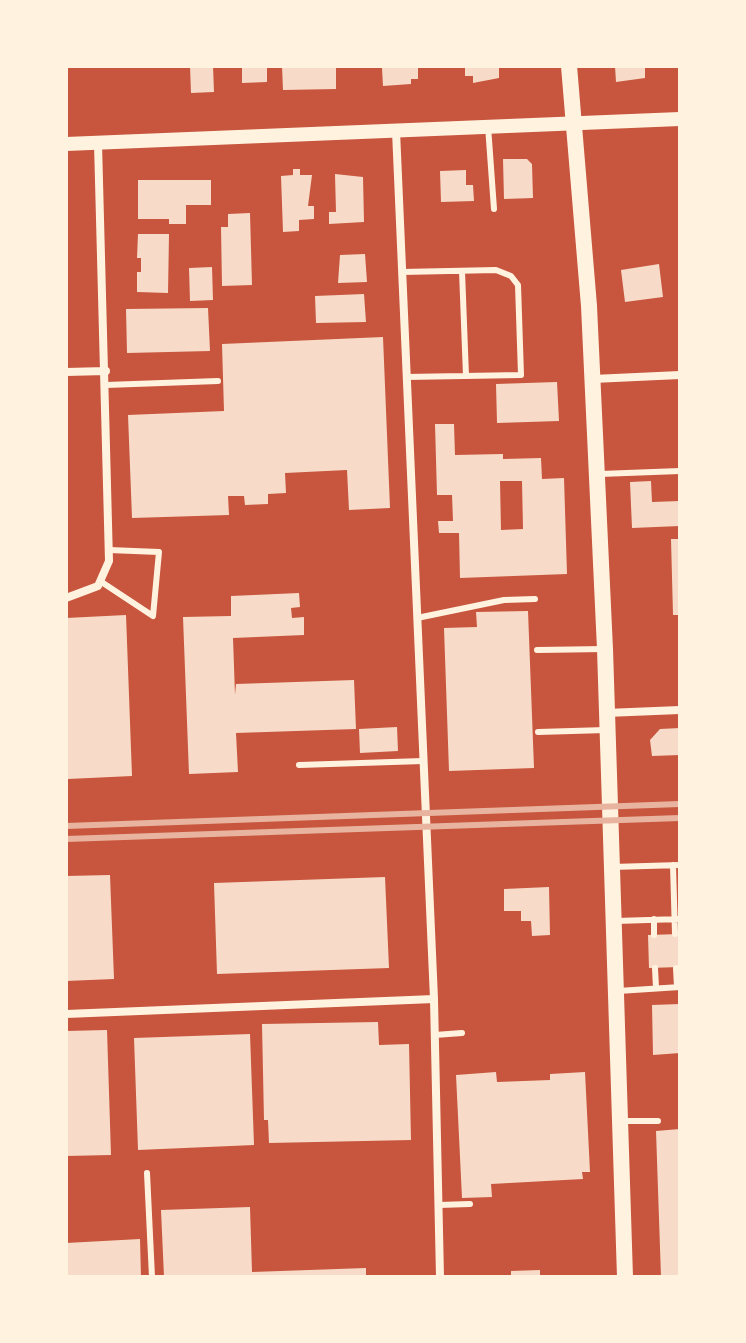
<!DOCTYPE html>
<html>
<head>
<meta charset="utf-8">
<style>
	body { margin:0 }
	#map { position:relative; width:746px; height:1343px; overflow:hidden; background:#c8553d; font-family:Inter,sans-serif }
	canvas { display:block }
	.frame { position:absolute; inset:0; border:68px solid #fff3e0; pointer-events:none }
</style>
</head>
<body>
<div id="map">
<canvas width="746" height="1343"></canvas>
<div class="frame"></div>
</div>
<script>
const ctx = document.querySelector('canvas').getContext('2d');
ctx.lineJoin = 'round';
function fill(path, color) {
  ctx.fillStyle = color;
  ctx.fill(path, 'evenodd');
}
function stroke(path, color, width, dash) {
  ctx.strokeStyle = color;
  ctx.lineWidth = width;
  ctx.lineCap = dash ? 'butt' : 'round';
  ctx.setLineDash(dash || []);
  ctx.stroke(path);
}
const building = new Path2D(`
	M190,66h23l1,26 -23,1z
	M242,66h25v16l-25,1z
	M282,66h54v23l-53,1z
	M386,66h32v13h-7v5l-28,2 -1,-18z
	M465,66h34v12l-26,5v-7h-8z
	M615,66h30v12l-29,4z
	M503,159h24l5,5 1,34 -29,1z
	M293,169h7v6h12l-4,31h6v13l-15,1v11l-16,1 -2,-56 12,-1z
	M466,170v15h7l1,16 -33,1 -1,-31z
	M335,174l28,3 1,45 -35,2v-12h7z
	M138,180h73v25h-25v19h-17v-5h-31z
	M250,213l2,72 -30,1 -1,-59h7v-13z
	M138,234h31l-1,59 -31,-1v-20h4v-14h-4z
	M365,254l2,28 -29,1 2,-28z
	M659,264l4,33 -38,5 -4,-32z
	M212,267l1,33 -23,1 -1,-33z
	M364,294l2,28 -50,1 -1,-27z
	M208,308l2,43 -83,2 -1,-44z
	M383,337l7,171 -41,2 -2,-40 -62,3 1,20 -18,1v10l-23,1 -1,-9h-16l1,19 -97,3 -4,-103 96,-4 -2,-67z
	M557,382l2,39 -62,2 -1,-39z
	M435,424h19l1,31 48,-1v5l38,-1 1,21 22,-1 3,96 -107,4 -1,-45h-20l-1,-12h15l-1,-26h-15zM500,481h22l1,48 -22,1z
	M651,481l1,21 28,-1v25l-48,2 -2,-46z
	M671,539h9v76h-7z
	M299,593l1,14 -9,1 1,10 12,-1v18l-71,3 2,57 1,-11 118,-4 2,49 -120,4 2,39 -49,2 -6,-157 48,-1v-20z
	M528,611l6,157 -85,3 -5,-143 33,-1 -1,-15z
	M126,615l6,161 -64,3 -2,-161z
	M397,727l1,24 -38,2 -1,-24z
	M680,728v27l-28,1 -2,-16 10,-11z
	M110,875l4,104 -48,2v-105z
	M385,877l4,91 -172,6 -3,-91z
	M549,887l1,48 -18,1 -1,-15h-10v-10h-17v-22z
	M680,934v33l-31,1 -1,-33z
	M680,1004v49l-27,2 -1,-50z
	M378,1022l1,23 30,-1 2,96 -142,3 -1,-23h-4l-2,-96z
	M107,1030l4,125 -45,1v-125z
	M250,1034l4,111 -116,5 -4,-112z
	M496,1072l1,10 53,-2v-6l35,-2 5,100h-8l1,7 -92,5 1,13 -30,1 -6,-123z
	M680,1129v148h-19l-5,-146z
	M250,1207l2,65 114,-4v9h-202l-3,-67z
	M140,1239l1,38h-75v-34z
	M540,1270v7h-29v-6z`);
const service = new Path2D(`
	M488,126l6,83
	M462,271l4,105
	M402,272l94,-2 15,6 7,9 3,90 -115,2
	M106,385l112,-4
	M600,474l80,-3
	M100,581l53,35 6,-64 -50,-2
	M417,618l87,-18 31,-1
	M537,650l68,-1
	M538,732l68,-2
	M299,765l124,-4
	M673,865l2,69
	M612,867l68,-2
	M654,919v16
	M616,921l64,-2
	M655,968l1,20
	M676,968l1,19
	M618,991l62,-4
	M435,1035l27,-2
	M623,1121h35
	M147,1173l5,104
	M439,1205l31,-1`);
const minor = new Path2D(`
	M396,131l38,868 6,278
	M66,372l40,-1
	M593,379l87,-4
	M66,598l32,-12 11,-25 -11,-418
	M606,713l74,-3
	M66,1014l368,-15`);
const tertiary = new Path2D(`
	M66,144l614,-25`);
const secondary = new Path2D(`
	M569,66l20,240 16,343 20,628`);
const rail = new Path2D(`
	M66,826l614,-22
	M66,839l614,-21`);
fill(building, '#f7dbc8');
stroke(service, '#fff3e0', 6);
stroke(minor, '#fff3e0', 8);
stroke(tertiary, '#fff3e0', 14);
stroke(secondary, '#fff3e0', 16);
stroke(rail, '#e9b49f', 6);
</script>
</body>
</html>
